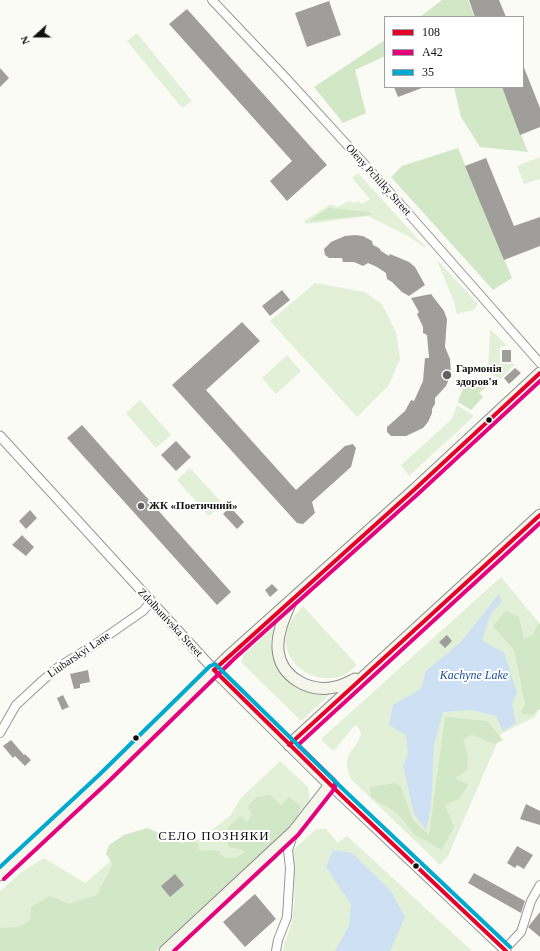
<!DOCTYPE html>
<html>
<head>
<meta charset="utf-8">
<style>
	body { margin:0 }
	#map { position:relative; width:540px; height:951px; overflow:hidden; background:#fbfbf6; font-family:Georgia,serif }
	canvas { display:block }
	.legend { position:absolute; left:384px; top:16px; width:140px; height:72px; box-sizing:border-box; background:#fff; border:1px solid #9f9f9f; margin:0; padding:5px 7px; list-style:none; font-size:12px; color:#101010 }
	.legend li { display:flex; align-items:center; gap:8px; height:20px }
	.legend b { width:20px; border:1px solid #9f9f9f }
	.north { position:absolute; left:16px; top:16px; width:40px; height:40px; -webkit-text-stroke:3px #fff; paint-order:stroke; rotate:249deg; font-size:11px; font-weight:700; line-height:16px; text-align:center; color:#101010 }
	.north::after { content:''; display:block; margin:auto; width:14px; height:18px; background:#101010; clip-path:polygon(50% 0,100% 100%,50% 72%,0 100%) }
</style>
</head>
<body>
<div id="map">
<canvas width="540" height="951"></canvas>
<ul class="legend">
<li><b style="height:5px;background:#e4002b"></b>108</li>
<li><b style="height:5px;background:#e5007d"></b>А42</li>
<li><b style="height:5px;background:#00a9ce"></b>35</li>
</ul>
<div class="north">N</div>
</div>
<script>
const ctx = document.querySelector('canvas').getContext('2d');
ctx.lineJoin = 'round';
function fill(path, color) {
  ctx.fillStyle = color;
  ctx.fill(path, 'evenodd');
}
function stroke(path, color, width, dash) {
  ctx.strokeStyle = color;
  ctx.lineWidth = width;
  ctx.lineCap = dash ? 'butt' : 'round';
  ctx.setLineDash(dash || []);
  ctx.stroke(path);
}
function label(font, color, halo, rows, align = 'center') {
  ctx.font = font + ' Georgia,serif';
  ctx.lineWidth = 4;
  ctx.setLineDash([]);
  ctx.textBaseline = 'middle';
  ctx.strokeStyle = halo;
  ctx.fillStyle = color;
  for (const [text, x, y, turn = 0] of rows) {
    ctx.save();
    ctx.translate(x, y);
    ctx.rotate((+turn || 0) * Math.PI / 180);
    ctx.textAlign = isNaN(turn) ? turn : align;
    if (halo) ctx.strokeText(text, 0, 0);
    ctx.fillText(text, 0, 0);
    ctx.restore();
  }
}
const green = new Path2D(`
	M137,33l55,68 -10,7 -55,-67z
	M540,157v22l-16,5 -7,-18z
	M358,173l60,66 -15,-12 23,19 -2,1 -14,-10 -42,-21 -62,8 -2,-3 27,-17 6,3 12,-6 5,2 4,-2 4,3 8,-5 -18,-21z
	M437,260l41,44 -4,6 -17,4 -3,-12z
	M315,283l50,9 17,12 14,28 4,27 -11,26 -32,32 -87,-96z
	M490,329l17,17 -7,1v17h15l-14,15 -13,-6z
	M287,355l14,16 -25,23 -14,-16z
	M140,400l31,35 -15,13 -30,-35z
	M457,405l17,11 -65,60 -8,-11 51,-46z
	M190,468l33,36 -14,12 -32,-36z
	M501,577l39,47v82l-5,11 -34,17 -53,122 -8,9 -89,-86c-10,-26 1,-23 10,-44l-2,-7 -4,-3 -20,25h-3l-10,-9v-3z
	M303,606l54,59c-4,3 -9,9 -15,11 -23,8 -53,-6 -56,-32 -2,-16 8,-28 17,-38z
	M273,628c-1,5 -2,11 -2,16 0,7 3,14 6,21 11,22 30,30 53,29l-29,27 -60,-59 3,-8z
	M280,761l28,26 2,15 -15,22 -81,77 -57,50h-157v-60l23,-20 21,-13 41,25 40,-34 58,-6 18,-5 29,-22 11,-18z
	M316,829h10l12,14 9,-7 125,115h-189c2,-13 9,-24 10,-35 3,-22 1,-44 -1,-65z`);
const forest = new Path2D(`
	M442,0h26l7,17h-55z
	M385,40v16l-30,14 11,43 -23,10 -29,-36z
	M454,87h48l26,65 -48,-5 -19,-30z
	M458,148l54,130 -19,12 -102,-113 11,-11z
	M328,208l42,4 1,3 -61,6z
	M477,377l11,8 -9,8 4,4 -12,13 -13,-8c4,-12 6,-20 19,-25z
	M506,611l13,6 5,22 9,-4 5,-11h2v85l-9,6 -10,-2 4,-9 -11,-54 -21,-24z
	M445,717l42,4 16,19 -8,4 -23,-9 -9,4 5,17 -1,14 -12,8 13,7 -9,14 -14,6 9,22 -12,23 -28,-16 -16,-20 -27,-17 -1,-10 25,-4 5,2 13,35 16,15z
	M270,795l11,10 8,-8 12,9 -6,18 -140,127h-155v-23l19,-1 11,-7 1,-13 19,-11 19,8 28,-9 16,-31 -7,-10 3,-9 15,-10 23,-7 36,15 8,-2 8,3 -1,6 20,1 7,7h11l9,-6 -5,-3 -12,-2v-20l13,-11 6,6 5,-7 -4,-9 9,-9z`);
const water = new Path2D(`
	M499,594l3,8 -11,11 -9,27 22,13 13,39 -5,13 4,18 -13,8 -7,-15 -25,-6 -28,2 -9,33 -3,63 -5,22 -12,-16 -11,-49 5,-10 -2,-20 -17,-10 4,-20 28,-16 5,-18 35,-29z
	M333,850l19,3 38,37 15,27 -15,34h-55l14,-25 2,-22 -25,-37z`);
const building = new Path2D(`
	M469,0h30l7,17h-31z
	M329,1l12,34 -34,12 -12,-34z
	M187,9l140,156 -40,36 -17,-20 22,-20 -123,-137z
	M523,65l17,43v19l-20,8 -18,-48h21z
	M0,68l9,10 -9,9z
	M394,87h28v1l-24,9z
	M486,158l28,68 26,-9v29l-36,14 -39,-94z
	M355,235l8,1 9,5 1,4 6,3 2,3 8,5 1,-2 19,8 6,5 10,18 -16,11 -7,-4 -10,-10 -5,-3 -1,-6 -9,-6 -9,-4 -5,3 -9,-4h-11l-1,-4h-13l-4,-3 -1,-6 7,-7 14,-6z
	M282,290l8,10 -20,16 -8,-10z
	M431,294l13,17 3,8 -2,28 5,12 1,15 -5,12 -11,12v6l-3,5v4l-4,9 -5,6 -17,8h-15l-4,-4v-5l18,-16 6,-11 3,1 9,-20 2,-23h4l-2,-23 -4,-2v-6l-6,-13 2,-2 -8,-14z
	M242,322l18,19 -54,49 90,100 49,-44 8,-2 3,4 -5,19 -39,35 3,11 -12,11 -6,-1 -125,-138z
	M502,350h9v12h-9z
	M515,368l6,5 -12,11 -5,-6z
	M82,425l149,167 -14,13 -150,-167z
	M176,441l15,16 -15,14 -15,-16z
	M230,507l14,15 -7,7 -14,-15z
	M30,510l7,8 -11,11 -7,-8z
	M22,535l12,12 -8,9 -14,-11z
	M272,584l6,6 -8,7 -5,-7z
	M447,635l5,6 -7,7 -6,-6z
	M88,670l2,12 -10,2v4l-6,1 -4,-15z
	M63,695l6,12 -7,3 -5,-12z
	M11,740l13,15 1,-1 6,6 -6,6 -10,-10 -2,2 -10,-12z
	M526,804l14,7v14l-20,-6z
	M517,846l16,9 -9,14 -7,-4 -2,3 -8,-5z
	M474,873l51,28 -4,12 -53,-30z
	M175,874l9,11 -14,12 -9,-11z
	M255,894l21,25 -31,28 -22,-25z
	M540,912v25l-12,-10z`);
const minor = new Path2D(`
	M212,0l74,78 93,102 161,183
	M0,733l16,-28 26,-24 15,-13 40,-25 46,-32 8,-9
	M504,950l17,-18 10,-31 9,-16
	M276,951l2,-11 9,-23 3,-49 -2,-18 6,-18`);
const tertiary = new Path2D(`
	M0,436l214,234
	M330,785l176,166`);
const secondary = new Path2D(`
	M290,604c-6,14 -13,29 -12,45 2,28 31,44 57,38 7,-1 14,-5 20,-8
	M289,745l251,-230
	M0,875l103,-96 128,-125 184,-165 125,-116
	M165,951l129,-120 36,-46 -116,-115`);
const bus1 = new Path2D(`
	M289,745l251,-230
	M506,951l-164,-155 -128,-126 201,-181 125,-116`);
const bus2 = new Path2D(`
	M4,879l103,-96 128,-125 184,-165 121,-112
	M174,951l124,-116 37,-47v-7l-37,-36 242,-222`);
const bus3 = new Path2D(`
	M0,867l99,-92 111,-109 5,-2 131,128 164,155`);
const markers = [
	[447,375,5,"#626260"],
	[489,420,3.5,"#101010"],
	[141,506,4,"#626260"],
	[136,738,3.5,"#101010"],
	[416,866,3.5,"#101010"]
];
const streetNames = [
	["Oleny Pchilky Street",378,180,48],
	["Zdolbunivska Street",170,623,47],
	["Liubarskyi Lane",79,655,-34]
];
const poiNames = [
	["Гармонія",456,369],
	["здоров'я",456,382],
	["ЖК «Поетичний»",149,506]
];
const waterNames = [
	["Kachyne Lake",474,676]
];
const quarterNames = [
	["СЕЛО ПОЗНЯКИ",214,837]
];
fill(green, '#e2f0d7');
fill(forest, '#d1e7c6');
fill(water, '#cee0f3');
fill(building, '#9f9e9b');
stroke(minor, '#969694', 10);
stroke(tertiary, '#969694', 11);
stroke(secondary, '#8c8c8a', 13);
stroke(minor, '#fefefe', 8);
stroke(tertiary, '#fefefe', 9);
stroke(secondary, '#f4f5eb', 11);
stroke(bus1, '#e4002b', 4);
stroke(bus2, '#e5007d', 4);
stroke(bus3, '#00a9ce', 4);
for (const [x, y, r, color] of markers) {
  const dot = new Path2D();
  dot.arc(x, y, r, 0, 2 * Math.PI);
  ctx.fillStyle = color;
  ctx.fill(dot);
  stroke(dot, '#fff', 1.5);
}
label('11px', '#101010', '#fff', streetNames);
label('bold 11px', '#101010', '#fff', poiNames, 'left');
label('italic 12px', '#20529a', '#fff', waterNames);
ctx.letterSpacing = '1px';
label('13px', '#101010', '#fff', quarterNames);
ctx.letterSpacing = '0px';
</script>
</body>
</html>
